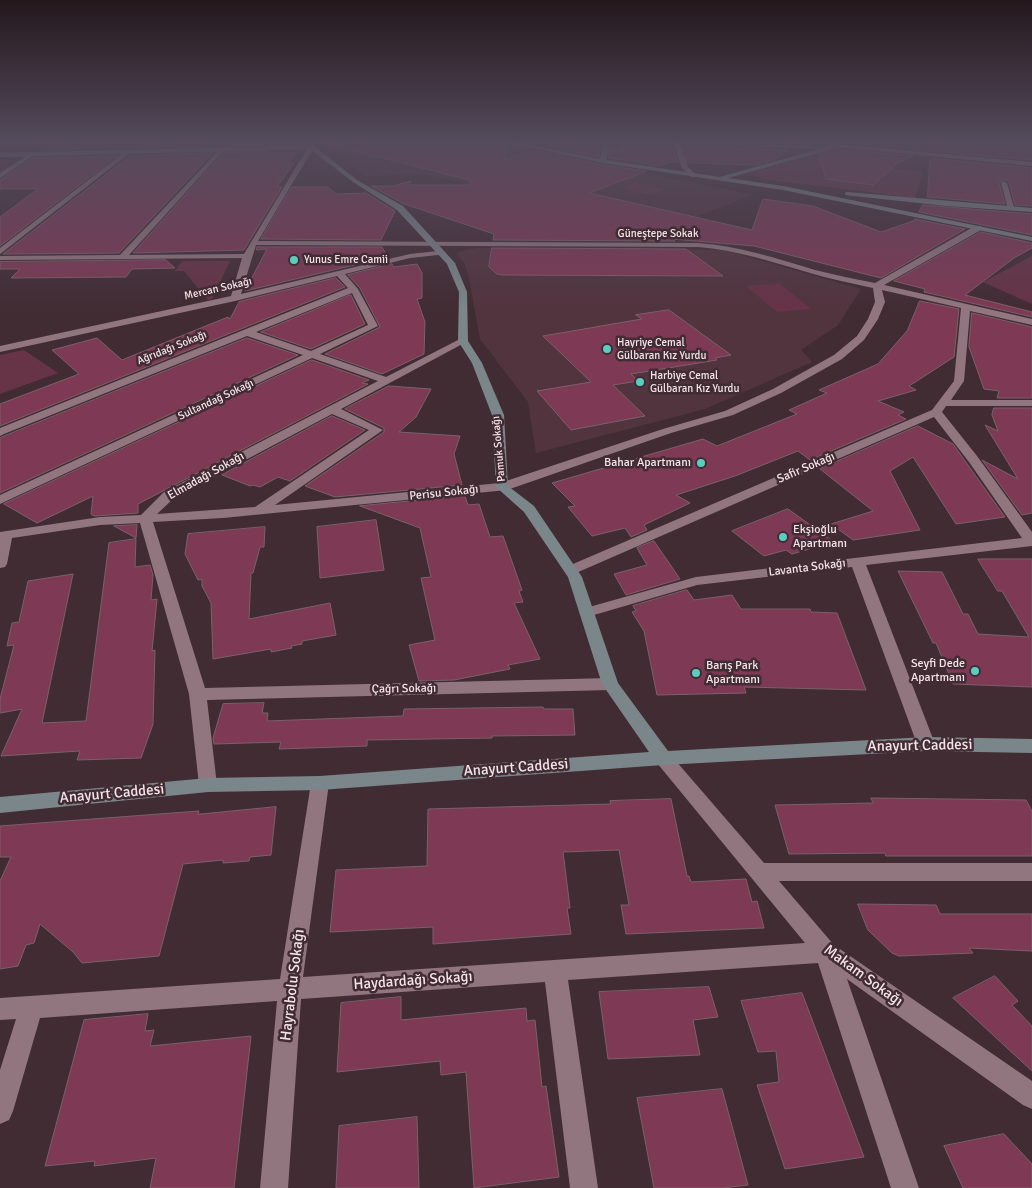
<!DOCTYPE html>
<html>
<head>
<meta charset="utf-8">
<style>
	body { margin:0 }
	canvas { display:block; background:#422c34 }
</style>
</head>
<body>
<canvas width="1032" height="1188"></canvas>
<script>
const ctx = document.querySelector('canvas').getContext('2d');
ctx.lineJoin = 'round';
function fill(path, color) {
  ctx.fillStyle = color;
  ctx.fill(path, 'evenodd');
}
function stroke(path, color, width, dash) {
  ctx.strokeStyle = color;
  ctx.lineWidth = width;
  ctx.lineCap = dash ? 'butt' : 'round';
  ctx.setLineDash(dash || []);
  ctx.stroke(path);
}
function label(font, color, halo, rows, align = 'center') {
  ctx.font = font + ' Signika,sans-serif';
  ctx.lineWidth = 5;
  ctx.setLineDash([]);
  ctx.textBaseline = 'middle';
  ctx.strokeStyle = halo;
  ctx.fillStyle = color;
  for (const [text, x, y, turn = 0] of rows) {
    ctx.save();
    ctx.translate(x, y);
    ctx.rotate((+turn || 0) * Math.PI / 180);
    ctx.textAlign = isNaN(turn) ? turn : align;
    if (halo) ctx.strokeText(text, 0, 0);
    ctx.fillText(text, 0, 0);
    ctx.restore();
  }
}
const built = new Path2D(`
	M320,141h170l263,54 -89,34 -238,-55 -62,2 -27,-24z
	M477,248l246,2 138,39 -23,36 -37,25 11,12 -107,47 -169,44 -8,-51 -48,-63 -11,-61 -4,-14 -8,-10 4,-3z`);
const green = new Path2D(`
	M810,157l113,15 -8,26 -151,-19 -14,-6z
	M635,183l31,6 -15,6 -30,-7z
	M1032,256v48l-49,-22z
	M182,261h48l-18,38 -4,1 -24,-29h-9z
	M779,283l32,26 -34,3 -31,-26z
	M24,350l34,23 -58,21v-39z`);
const building = new Path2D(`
	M52,141h224l-2,3 -234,6z
	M346,141h151l7,3 1,15 29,-9 69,15 44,6 -58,22 163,37 11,-31 50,7 68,26 32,-11 2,-2 50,10 -84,49 -127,-32 -82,-7 3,2 -182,-1 1,-6 -90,-30 -33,-18h22l18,-5 -2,4h61v-5l-125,-31z
	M851,141h181v19l-102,-9v-3l-4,2 -77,-7z
	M558,143h28l15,3 -2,11 -52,-11z
	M622,144l50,1 6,17h-8l-9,4 -53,-8 2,-10 12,2z
	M683,146l104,4 -13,10 -18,5 -68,-2z
	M837,149l77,7 -16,7 -25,22 -47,-6 -7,-24z
	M268,152l-1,1h29l-8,12 6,-2 -17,24h5l-38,63 -111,3 90,-100z
	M213,153l-94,100 -116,1 127,-98z
	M117,156l-117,90v-29l38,-28h-38v-9l33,-22z
	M930,158l102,10v38l-17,-1 -6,-23 -4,-3 -6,4 6,21 -77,-7z
	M292,187h36l8,7 30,-1 29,18 -14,29 -120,-1z
	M923,205l109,9v21l-113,-23z
	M981,232l51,11v5l-18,10 -49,37 67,17v5l-108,-25 1,-3 -31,-8z
	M257,247h125l6,10 -143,34 22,-42 -10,1z
	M492,248l194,1 37,27 -221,-1 -5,-1 -8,-7z
	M166,260l9,8 -43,1 -6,8 -115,1 9,-9h-20v-7z
	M392,264l2,3 23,-3 5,9v25l-5,1 8,23 -1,32 -42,20 -57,-20 55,-27 -20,-39 -12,-13z
	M336,278l9,9 -345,139v-22l79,-30 -27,-24 45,-12 25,22 106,-43 2,2 9,-17z
	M351,295l14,29 -54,25 -50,-17z
	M920,301l39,8 -5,48 -45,29 7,4 -38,11 26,11 -6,3 8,4 -96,41 -12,-9 -63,25 -59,19 14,8 -46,22 3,5 -16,7 -6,-9 -33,8 -24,-29 7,-1 -23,-23 151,-44 14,7 80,-32 -8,-4 38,-17 -8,-3 59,-26 29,-33z
	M669,310l62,45 -16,3 2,2 -86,14 7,7 -25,4 32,31 -74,14 -34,-39 54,-9 -48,-46 99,-17 -6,-4z
	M972,313l60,14v71h-35l2,-7 -15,-2 -15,-42z
	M247,338l51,17 -298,138v-55z
	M312,360l57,20 -7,3 6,1 -230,120v9l-44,3 -3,-2 2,-18 -56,27 -33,-19z
	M389,386l42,3 -15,28 -17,15 61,4 -6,18 8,31 -127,12 -30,-11 79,-54v-4l-39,-19z
	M994,408h38v105l-10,2 -40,-55 36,19 -33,-54 13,6 -6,-16z
	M332,416l33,14 -75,51 -12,-4 -18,10 -7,-2 -3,1 -28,-11z
	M918,426l35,18 52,73 -49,7 -43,-67 -23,14 30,59 -67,10 -22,-16 42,-13 -53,-42z
	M465,496l3,9 11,-1 11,33 13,-1 19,54 -3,1 4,11 -9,1 26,56 -32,6 2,4 -56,11 -35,1 -10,-36 26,-5 -14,-62 10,-1 -11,-49 -60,-22z
	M788,509l46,33 -42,12 -6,-4 -22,6 -32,-25z
	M376,520l8,50 -64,8 -3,-51z
	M137,525l-1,13 -22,-12z
	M265,527l-1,20h-4l-7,26h-2l-2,46 81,-16 6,32 -34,6v3l-11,2 1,2 -21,4v-3l-58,10 -2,-56 -9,-17v-7l-4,1 -13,-26 3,-20z
	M136,539l-1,28 15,-2 3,10 -2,25 6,-1 -5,52 3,-1 -2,74 -12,34 -64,2 3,-9 -79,5 21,-47 -22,4v-14l14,-54 -7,1 5,-23 7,-1 9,-41 45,-7 -31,149 44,-2 23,-178z
	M654,541l26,38 -54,16 -12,-21 33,-9 -10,-17z
	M978,559h54v128l-79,-3 -17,-41h-3l-35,-72 44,1 21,42h5l10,20 51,3 -27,-46h-4z
	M687,590l7,10 38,-5 9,14h69l1,3 26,1 29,77 -122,-3 2,6 -89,2 -13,-64 -12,-19 4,-1 -3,-5z
	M264,703l-2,10h6l-1,8 136,-5 1,-7 139,-2 1,2h29l2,26 -83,1v2l-125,2v6l-88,3 2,-7 -67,2 -1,-6 10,-34z
	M871,798l155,2 6,11v45h-146l-1,-3 -96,1 -14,-49 98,-2z
	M671,799l16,77h2l2,6 55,-3 6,23 5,-1 7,27 -138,6 -5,-29h8l-10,-55 -56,2 7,56h-3l4,26 -138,10v-17l-103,5 6,-62 91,-4 1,-57 183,-5 -1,-3z
	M276,807l-5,48 -21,2 -1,4 -26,2v-3l-40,4 -24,92 -77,7 -9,-11 -33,-28 -6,19 -8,2 -8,21 -18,3v-88l11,-24h-11v-31l199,-15 -1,3z
	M858,904l78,1 4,9h92v37l-63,-3 4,5 -74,3 -7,-3 -24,-23z
	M995,976l23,25 -6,4 20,21v45l-79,-73z
	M709,987l9,30 -25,3 7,35 -92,4 -9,-67z
	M802,993l62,164 -79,12 -28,-84 22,-3 -3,-31 -18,1 -17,-51z
	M401,997v23l125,-12 1,13 8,-1 7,67 4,-1 13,91 -85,11 -8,-116 -25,3 -1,-14 -103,11 4,-69z
	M148,1014l-3,17 9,-1 -4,16 101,-10 -17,152h-84l6,-30 -62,8 1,-5 -50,5 39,-146z
	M722,1089l26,96 -25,3h-69l-17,-90z
	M417,1117l2,71h-83l3,-62z
	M1004,1134l28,30v24h-69l-19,-42z`);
const street = new Path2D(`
	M673,141h6l9,26 8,8v2h-4l-10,-9z
	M838,144l194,18v4l-196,-19z
	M311,145l3,2 -56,94 440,2c41,3 78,15 117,27 20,5 40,9 60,13l100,-57h6v4l-97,55 148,34v6l-62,-14 -6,70 -13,19h81v6h-86l-4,6 35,44 55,76v14l-166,19 69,179 -3,5 -6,2 -6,-2 -3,-5 -65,-177 -155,18 -110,32 -5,-2 -3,-3 3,-3 114,-32 326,-39 -53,-76 -35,-45 -358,156h-10l-2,-3 2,-3 366,-157 22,-29 7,-73 -79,-18 3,12 -7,17 -14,21 -22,19 -61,34 -48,22 -62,18 -164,57 -284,28 -70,4 52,166 405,-10 6,2 2,4 -2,4 -6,2 -403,10 10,85 -2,5 -7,2 -7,-2 -2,-5 -10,-91 -49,-171 -40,2 -88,13 -5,26 -2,3 -5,1v-36l100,-15 41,-2 23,-23 214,-111 -66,-23 -312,146v-9l303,-140 -56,-19 -243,98 -4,2v-8l348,-140 -11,-12 -102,25 -235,51v-6l231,-50 11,-38 -242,2v-4l120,-1 100,-106 2,3 -93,103 115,-1 64,-107zM256,245l442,2c39,3 74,15 112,26 20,6 42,10 63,15l2,14 -7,17 -11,17 -23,19 -61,34 -48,22 -62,18 -163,54 -225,22 108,-75 -42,-21 127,-68 -2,-2h-6l-74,38 -66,-23 58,-28 -20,-37 -13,-15 65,-16 28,-3 4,-2 -4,-2 -28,3 -169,40zM352,293l16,32 -57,26 -55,-19zM332,414l37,16 -114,77 -98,7 17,-16z
	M126,151l5,1 -131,102v-6z
	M31,153l5,1 -36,24v-5z
	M1004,181l3,2 8,28 -7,-2 -7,-26z
	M663,751l6,2 95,110h268v18h-253l55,64 198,136v28l-9,-4 -176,-126 72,209h-28l-73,-225 -250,17 30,208h-28l-25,-206 -244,17 -13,189h-28l17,-187 -237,17 -27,93 -4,9 -9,4v-54l16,-51 -16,1v-22l280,-19 31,-196 2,-5 7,-2 7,2 2,5 -26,194 502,-34 -148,-180 -3,-5 3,-5z`);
const secondary = new Path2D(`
	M301,141h7l49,39 46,26 52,57 12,29 1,49 14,22 22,52 4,71 26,20 48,71 36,106 50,68 258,-14 106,2v14l-106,-2 -263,14 -343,25 -112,2 -208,21v-16l208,-19 112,-2 329,-24 -47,-68 -34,-107 -44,-65 -28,-25 -4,-72 -20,-52 -14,-22 1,-49 -12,-28 -50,-54 -44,-28 -43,-33 -310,8v-4l306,-8z
	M499,141h14l87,18 4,-18h6l-4,19 114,17 99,-28 -204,-8 212,5 13,-5h9l-16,8 -105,29 55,8 249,51v4l-249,-51 -180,-27z
	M847,192l185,16v4l-86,-6 -101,-11v-2z`);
const markers = [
	[294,260,5,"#59cebe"],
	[607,349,5,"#59cebe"],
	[640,382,5,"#59cebe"],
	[701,463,5,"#59cebe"],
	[783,537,5,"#59cebe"],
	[975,671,5,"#59cebe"],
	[696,673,5,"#59cebe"]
];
const farStreetnames = [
	["Güneştepe Sokak",658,234],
	["Mercan Sokağı",218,289,-13],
	["Ağrıdağı Sokağı",172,348,-22],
	["Sultandağ Sokağı",216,400,-25],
	["Pamuk Sokağı",499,449,-95]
];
const farPoinames = [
	["Yunus Emre Camii",304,260],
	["Hayriye Cemal",617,343],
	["Gülbaran Kız Yurdu",617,356],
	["Harbiye Cemal",650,376],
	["Gülbaran Kız Yurdu",650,389]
];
const poiNames = [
	["Bahar Apartmanı",691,463],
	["Ekşioğlu",793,530,"left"],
	["Apartmanı",793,544,"left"],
	["Seyfi Dede",965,664],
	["Apartmanı",965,678],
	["Barış Park",706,666,"left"],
	["Apartmanı",706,680,"left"]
];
const streetNames = [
	["Safir Sokağı",806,468,-23],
	["Elmadağı Sokağı",206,476,-29],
	["Perisu Sokağı",444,493,-6],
	["Lavanta Sokağı",807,568,-7],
	["Çağrı Sokağı",404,689,-1]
];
const nearStreetnames = [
	["Anayurt Caddesi",920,746,-1],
	["Anayurt Caddesi",516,768,-4],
	["Anayurt Caddesi",112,794,-5],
	["Makam Sokağı",863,976,36],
	["Haydardağı Sokağı",413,981,-4],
	["Hayrabolu Sokağı",293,985,-83]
];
fill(built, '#51343e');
fill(green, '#663347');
fill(building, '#7e3955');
stroke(building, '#7a6069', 1);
fill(street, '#91767f');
fill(secondary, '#7a8689');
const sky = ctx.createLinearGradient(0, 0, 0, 308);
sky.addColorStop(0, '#24181d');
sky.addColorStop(0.46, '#544b5c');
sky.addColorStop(1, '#544b5c00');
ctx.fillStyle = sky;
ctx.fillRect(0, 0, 1032, 308);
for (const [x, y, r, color] of markers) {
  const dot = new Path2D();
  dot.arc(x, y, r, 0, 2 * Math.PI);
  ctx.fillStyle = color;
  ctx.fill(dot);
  stroke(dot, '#422c34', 2);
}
label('11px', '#f3e3e8', '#422c34', farStreetnames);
label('11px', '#f3e3e8', '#422c34', farPoinames, 'left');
label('12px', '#f3e3e8', '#422c34', poiNames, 'right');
label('12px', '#f3e3e8', '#422c34', streetNames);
label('15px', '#f3e3e8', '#422c34', nearStreetnames);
</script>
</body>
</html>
